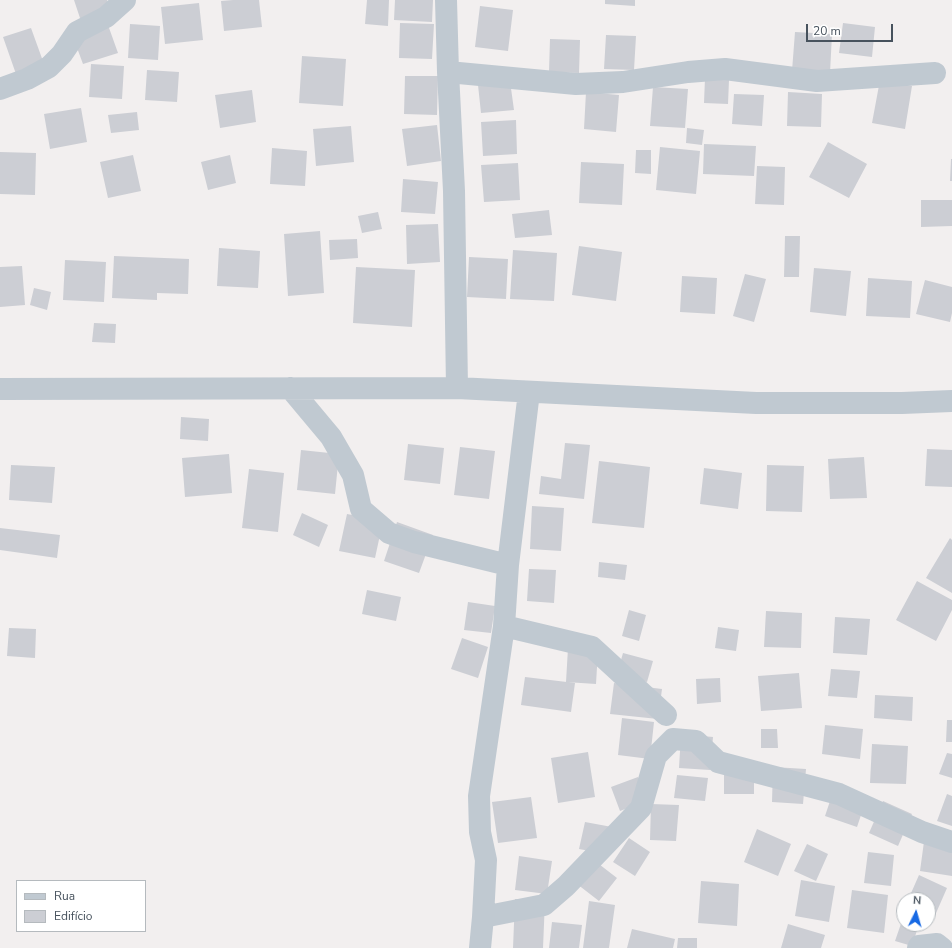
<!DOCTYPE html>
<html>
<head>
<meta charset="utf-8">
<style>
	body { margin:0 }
	#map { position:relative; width:952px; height:948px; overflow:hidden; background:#f2efef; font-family:"Nunito Sans",sans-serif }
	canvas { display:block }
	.legend { position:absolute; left:16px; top:880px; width:130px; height:52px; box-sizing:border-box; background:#fff; border:1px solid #b5babe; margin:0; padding:5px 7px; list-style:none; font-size:12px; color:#47525d }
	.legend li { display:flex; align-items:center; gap:8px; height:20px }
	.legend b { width:20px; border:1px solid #b5babe }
	.north { position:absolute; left:896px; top:892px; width:40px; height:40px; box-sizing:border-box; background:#fff; border:1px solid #b5babe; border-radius:50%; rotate:5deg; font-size:11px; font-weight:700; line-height:16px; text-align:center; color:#47525d }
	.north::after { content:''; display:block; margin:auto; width:14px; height:18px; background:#1769e4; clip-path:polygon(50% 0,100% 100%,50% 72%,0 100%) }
	.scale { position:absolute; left:806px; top:24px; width:87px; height:18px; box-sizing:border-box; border:2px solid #47525d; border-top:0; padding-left:5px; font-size:12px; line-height:14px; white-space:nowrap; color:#47525d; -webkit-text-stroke:3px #fff; paint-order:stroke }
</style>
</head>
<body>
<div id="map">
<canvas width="952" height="948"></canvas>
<ul class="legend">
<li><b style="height:5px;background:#c0c9d1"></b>Rua</li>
<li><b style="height:11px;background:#ccced4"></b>Edifício</li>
</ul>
<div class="north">N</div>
<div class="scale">20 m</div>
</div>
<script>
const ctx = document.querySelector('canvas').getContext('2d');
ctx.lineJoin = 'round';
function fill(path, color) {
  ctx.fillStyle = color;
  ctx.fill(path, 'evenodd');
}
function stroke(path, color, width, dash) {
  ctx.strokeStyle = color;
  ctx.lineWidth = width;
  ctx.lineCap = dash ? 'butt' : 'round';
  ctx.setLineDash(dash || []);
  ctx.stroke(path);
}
const building = new Path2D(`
	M74,0h33l4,11 -30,10z
	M233,0h26l3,27 -38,4 -3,-30z
	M367,0h22l-1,26 -23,-2z
	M395,0h38l-1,22 -38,-2z
	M605,0h30v6l-30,-2z
	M199,3l4,37 -38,4 -4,-37z
	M480,6l33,4 -5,41 -33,-4z
	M400,23l34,1 -2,35 -33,-1z
	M843,23l32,4 -3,30 -33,-4z
	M130,24l30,2 -2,34 -30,-2z
	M108,25l10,28 -35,11 -10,-27z
	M31,28l13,36 -28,10 -13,-37z
	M795,32l37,2 -2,39 -38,-2z
	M606,35l30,1 -2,34 -30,-1z
	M550,39l30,1 -1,33 -30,-1z
	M302,56l44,3 -3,47 -44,-3z
	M91,64l33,2 -2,33 -33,-2z
	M147,70l32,2 -2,30 -32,-2z
	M405,76h33l-1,39 -33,-1z
	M705,78l24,2 -1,24 -24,-1z
	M880,80l32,6 -7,43 -33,-6z
	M510,81l4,29 -33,3 -3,-28z
	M653,87l35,2 -3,39 -35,-2z
	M252,90l4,32 -36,6 -5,-33z
	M586,92l33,3 -3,37 -32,-3z
	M788,92l34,2 -1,33 -34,-1z
	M734,94l30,1 -2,31 -30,-2z
	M81,108l6,34 -37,7 -6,-35z
	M137,112l2,18 -28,3 -3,-18z
	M516,120l1,34 -34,2 -2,-34z
	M437,125l4,36 -34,5 -5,-37z
	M351,126l3,36 -38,4 -3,-37z
	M687,128l17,2 -2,15 -16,-2z
	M828,142l39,22 -18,34 -40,-21z
	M704,144l52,2 -2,30 -51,-2z
	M660,147l40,4 -4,43 -40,-4z
	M272,148l35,3 -2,35 -35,-2z
	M636,150h15v24l-16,-1z
	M0,152l36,1 -1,42 -35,-1z
	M133,155l8,36 -33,7 -8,-36z
	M230,155l6,28 -28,7 -7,-28z
	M951,159h1v22h-2z
	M581,162l43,2 -2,41 -43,-2z
	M518,163l2,37 -36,2 -3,-37z
	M757,166l28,1 -1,38 -29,-1z
	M403,179l35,3 -3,32 -34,-2z
	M921,200h31v26l-31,1z
	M549,210l3,25 -37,3 -3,-24z
	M378,212l4,17 -20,4 -4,-17z
	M438,224l2,38 -33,2 -1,-39z
	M320,231l4,62 -36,3 -4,-62z
	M785,236h15l-1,41h-15z
	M357,239l1,19 -28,2 -1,-20z
	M579,246l43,6 -6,49 -44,-6z
	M219,248l41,3 -2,37 -41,-2z
	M513,250l44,3 -3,48 -44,-2z
	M114,256l75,3 -1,35 -31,-1v7l-45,-2z
	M469,257l39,2 -2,40 -39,-2z
	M65,260l41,2 -2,40 -41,-2z
	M22,266l3,39 -25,2v-40z
	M356,267l59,3 -3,57 -59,-4z
	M814,268l37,3 -5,45 -36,-4z
	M745,274l21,5 -12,43 -21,-6z
	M682,276l35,2 -2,36 -35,-2z
	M868,278l44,3 -2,37 -44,-2z
	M925,280l27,7v26l-2,9 -34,-8z
	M34,288l17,4 -4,18 -17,-5z
	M94,323l22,1 -1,19 -23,-1z
	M181,417l28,2 -1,22 -28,-2z
	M565,443l25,2 -6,54 -45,-5 2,-18 20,3z
	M408,444l36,4 -4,36 -36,-4z
	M460,447l35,4 -6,48 -35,-4z
	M927,449l25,1v37l-27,-1z
	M301,450l38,4 -4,40 -38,-4z
	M229,454l3,39 -47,4 -3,-39z
	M864,457l3,41 -37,1 -2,-40z
	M599,461l51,6 -6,61 -52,-5z
	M11,465l44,2 -3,36 -43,-3z
	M767,465l37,1 -2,46 -36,-1z
	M704,468l38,5 -4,36 -38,-5z
	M249,469l35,4 -6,59 -36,-4z
	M532,506l32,2 -3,43 -31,-2z
	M302,513l26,12 -9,22 -26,-12z
	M347,514l36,7 -8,37 -36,-7z
	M397,522l36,13 -14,38 -35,-12z
	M0,528l60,7 -3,23 -57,-8z
	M950,538l2,2v53l-26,-15z
	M599,562l28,3 -2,15 -27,-3z
	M529,569l27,1 -2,33 -27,-2z
	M917,581l35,19v10l-16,31 -40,-21z
	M367,590l34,7 -5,24 -34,-7z
	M468,602l27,4 -4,27 -27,-3z
	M629,610l17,5 -7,26 -17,-5z
	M766,611l36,2 -1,35 -37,-1z
	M835,617l35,2 -3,36 -34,-2z
	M718,627l21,3 -3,21 -21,-3z
	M9,628l27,1 -1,29 -28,-2z
	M462,638l26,9 -10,31 -27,-9z
	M568,648l30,2 -2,34 -30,-2z
	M623,653l30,8 -6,21 -30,-8z
	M831,669l29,2 -3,27 -29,-2z
	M799,673l3,35 -41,3 -3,-35z
	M525,677l50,6 -4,29 -50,-7z
	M720,678l1,24 -24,2 -1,-25z
	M614,683l48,6 -4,30 -48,-5z
	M875,695l38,2 -1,24 -38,-3z
	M622,718l32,4 -4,37 -32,-4z
	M947,720h5v22h-6z
	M825,725l38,4 -3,30 -38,-5z
	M761,729h16l1,19h-17z
	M681,734l32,3 -3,33 -31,-2z
	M872,744l36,2 -2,38 -36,-1z
	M588,752l7,45 -37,6 -7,-45z
	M947,753l5,1v24l-13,-4z
	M754,762v32h-30v-31z
	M773,767l33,2 -3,35 -31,-2z
	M677,775l31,3 -3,23 -31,-3z
	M638,777l8,24 -26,10 -9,-24z
	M835,786l32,11 -10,30 -32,-11z
	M947,794l5,2v30l-15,-5z
	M531,797l6,41 -39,5 -6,-41z
	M883,801l29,13 -14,32 -29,-13z
	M651,804l28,1 -3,36 -26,-1z
	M585,822l27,5 -6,27 -27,-5z
	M926,827l26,4v45l-32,-5z
	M757,829l34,15 -13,32 -34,-14z
	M629,838l21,14 -15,24 -22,-14z
	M807,844l21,10 -12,27 -22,-10z
	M868,852l26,3 -3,31 -27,-3z
	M519,856l33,5 -5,33 -32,-4z
	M595,861l22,17 -18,23 -22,-17z
	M919,875l28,13 -14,32 -5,-2v-18h-20z
	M801,880l34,6 -6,36 -34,-6z
	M701,881l38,3 -2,42 -39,-3z
	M852,890l36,5 -4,38 -37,-5z
	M515,899l30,1 -2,48h-30z
	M589,901l26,4 -6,43h-26z
	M904,915v9h15l-7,22 -17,-5z
	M552,922l30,3 -3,23h-30z
	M788,924l37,11 -4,13h-40z
	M632,929l43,10 -2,9h-46z
	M678,938h19v10h-20z`);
const minor = new Path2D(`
	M446,0l2,72 6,119 3,197
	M448,72l128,12 47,-2 65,-10 37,-3 92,12 118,-8
	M0,89l27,-10 22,-12 13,-13 15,-22 29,-15 19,-17
	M290,388l41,49 22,38 8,34 28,24 25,9 94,23
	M0,389l457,-1 299,15h146l50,-2
	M504,626l88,21 74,68
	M483,917l61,-12 22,-19 75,-78 15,-52 17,-17 23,2 22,21 121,32 83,38 30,10
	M480,948l3,-31 3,-57 -6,-28 -1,-36 25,-170 4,-61 21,-173
	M918,948l1,-2 18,-2 5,4`);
fill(building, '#ccced4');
stroke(minor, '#c0c9d1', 22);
</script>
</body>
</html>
